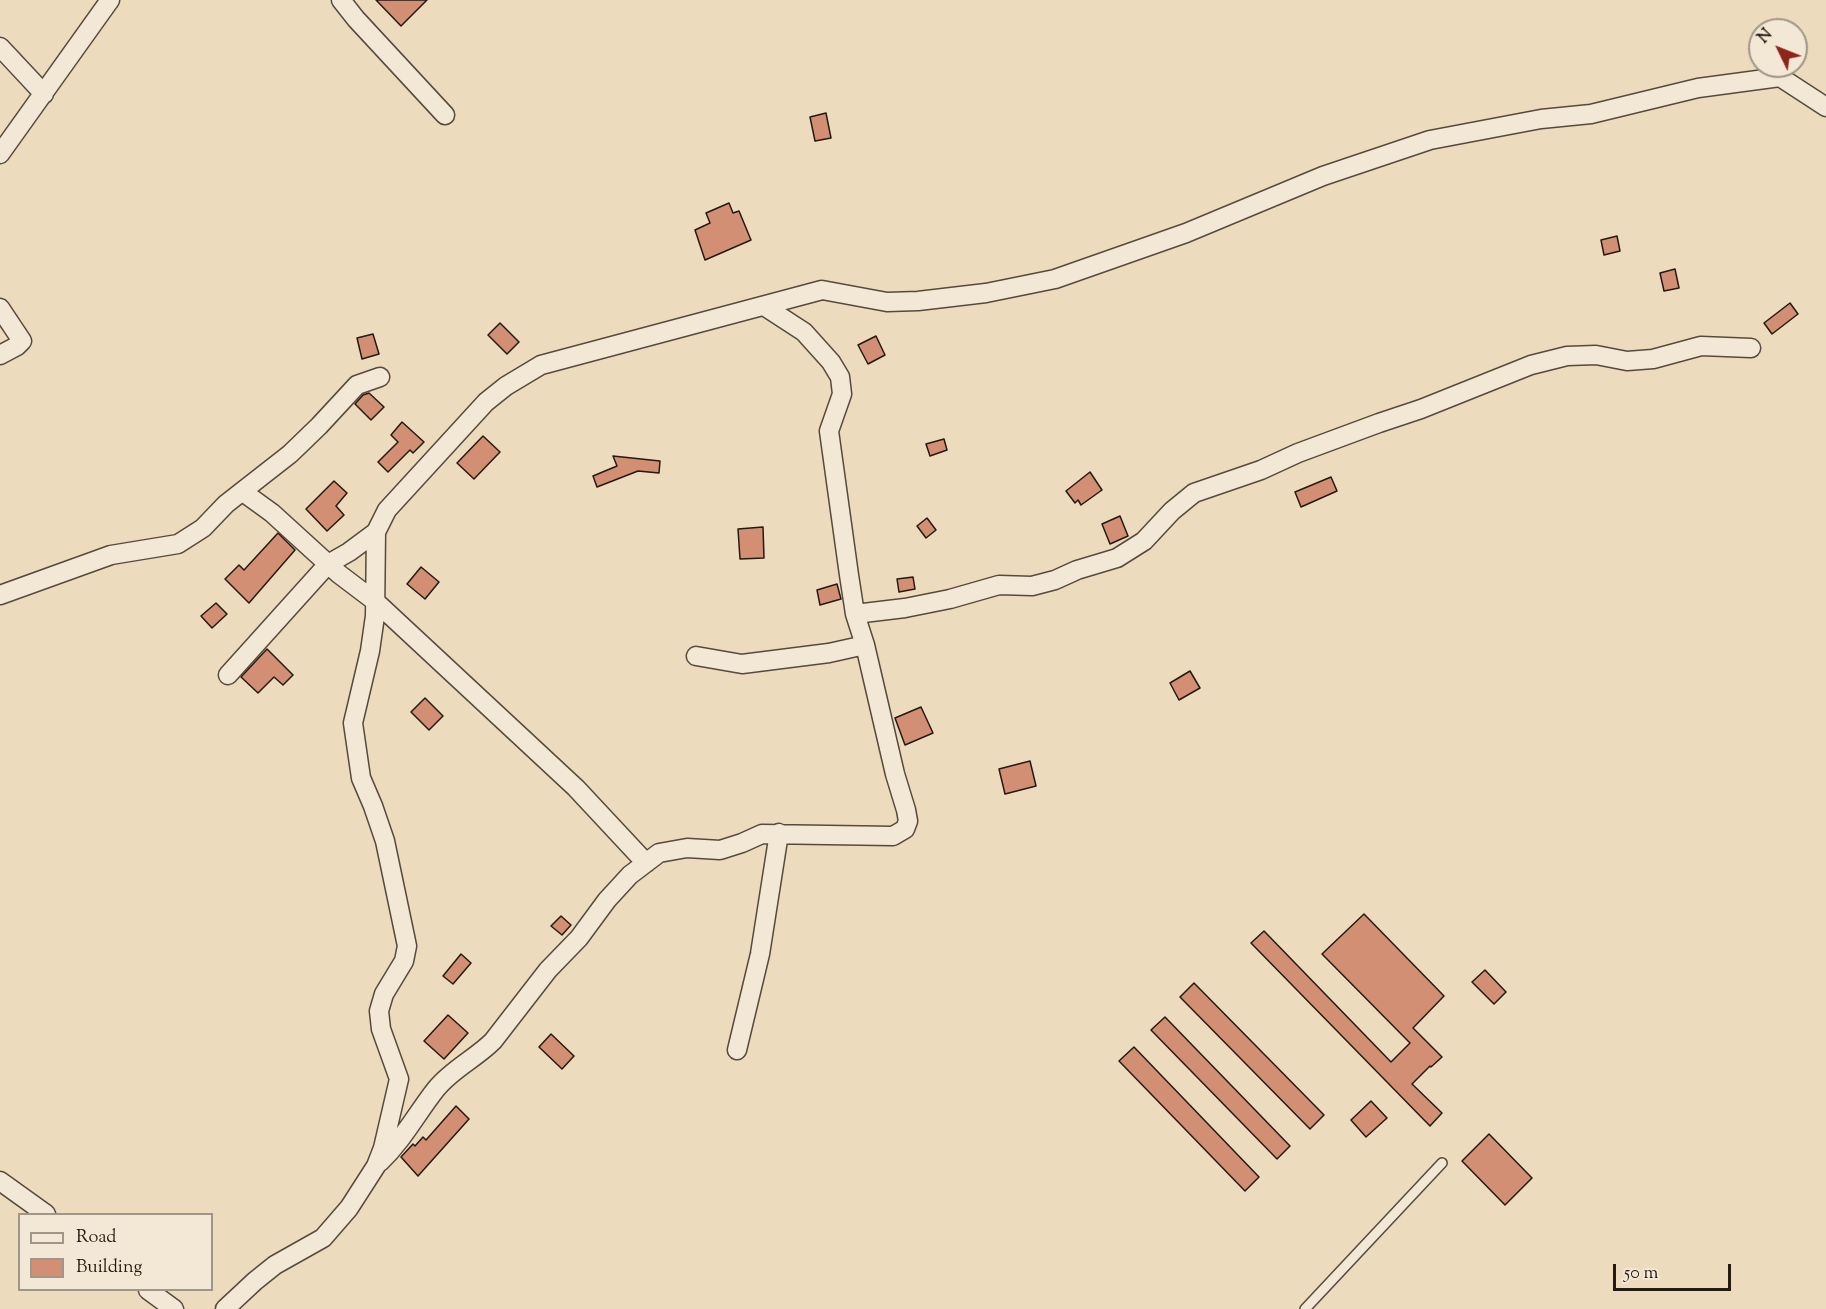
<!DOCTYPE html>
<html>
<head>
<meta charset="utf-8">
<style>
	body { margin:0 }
	#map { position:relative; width:1826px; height:1309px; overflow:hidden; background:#eddbbe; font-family:"Sorts Mill Goudy",serif }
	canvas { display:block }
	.legend { position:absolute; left:18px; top:1213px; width:195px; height:78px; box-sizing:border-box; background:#f3e8d5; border:2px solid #a09687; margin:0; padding:8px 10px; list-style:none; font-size:18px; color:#241a11 }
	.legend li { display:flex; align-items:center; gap:12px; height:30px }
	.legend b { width:30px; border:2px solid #a09687 }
	.north { position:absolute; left:1748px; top:18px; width:60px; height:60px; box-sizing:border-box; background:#f3e8d5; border:2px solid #a09687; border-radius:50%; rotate:313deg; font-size:16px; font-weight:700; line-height:24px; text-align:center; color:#241a11 }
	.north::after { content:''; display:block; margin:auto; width:21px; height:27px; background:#8f2418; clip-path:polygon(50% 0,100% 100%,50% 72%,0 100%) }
	.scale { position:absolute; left:1613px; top:1264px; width:118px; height:27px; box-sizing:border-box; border:3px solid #241a11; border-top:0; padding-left:8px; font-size:18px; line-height:21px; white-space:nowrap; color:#241a11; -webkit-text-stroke:4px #f3e8d5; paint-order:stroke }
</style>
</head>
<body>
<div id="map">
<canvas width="1826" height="1309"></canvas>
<ul class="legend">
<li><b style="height:8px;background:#f3e8d5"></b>Road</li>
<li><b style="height:16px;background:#d38f74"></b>Building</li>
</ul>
<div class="north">N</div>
<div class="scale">50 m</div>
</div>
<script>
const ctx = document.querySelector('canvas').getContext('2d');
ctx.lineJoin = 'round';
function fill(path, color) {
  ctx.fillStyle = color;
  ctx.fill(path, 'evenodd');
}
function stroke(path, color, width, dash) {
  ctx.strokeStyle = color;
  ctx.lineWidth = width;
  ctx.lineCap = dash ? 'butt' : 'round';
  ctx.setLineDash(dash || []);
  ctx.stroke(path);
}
const building = new Path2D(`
	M376,0h51l-26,26z
	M826,113l5,25 -16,3 -5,-24z
	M729,203l4,10 6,-2 12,29 -46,20 -10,-30 15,-7 -4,-10z
	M1617,236l3,15 -16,4 -3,-15z
	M1675,269l4,19 -15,3 -4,-18z
	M1790,303l8,11 -26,20 -8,-11z
	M500,323l19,19 -12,12 -19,-19z
	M373,334l6,20 -17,5 -5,-21z
	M876,336l9,19 -17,9 -10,-19z
	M369,393l15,14 -13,13 -16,-16 8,-9z
	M402,422l22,20 -11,11 -3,-3 -22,22 -10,-10 20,-20 -7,-7z
	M483,436l17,16 -26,27 -17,-16z
	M944,439l3,11 -17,6 -4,-12z
	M613,456l47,5 -1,12 -21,-2 -41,16 -4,-11 24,-10z
	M1090,472l12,18 -21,15 -3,-5 -3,3 -9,-12z
	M1331,477l6,14 -36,16 -6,-15z
	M334,481l13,12 -11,13 8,9 -17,16 -21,-22z
	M1120,516l8,20 -18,8 -8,-20z
	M927,518l9,12 -10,8 -9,-12z
	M763,527l1,31 -24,1 -2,-30z
	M278,533l17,17 -46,53 -24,-24 14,-14 5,5z
	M421,567l18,15 -14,17 -18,-15z
	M913,577l2,12 -16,3 -2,-13z
	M837,584l4,15 -21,6 -3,-15z
	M216,603l11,11 -15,14 -11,-12z
	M267,649l26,26 -10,10 -9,-8 -16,16 -17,-16z
	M1190,671l10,17 -21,12 -9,-17z
	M425,698l18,18 -14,14 -18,-18z
	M921,707l12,26 -28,12 -10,-27z
	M1030,761l6,25 -31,8 -6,-25z
	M1364,914l80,82 -31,32 29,29 -11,10 -1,-1 -18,18 30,29 -12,13 -179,-183 13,-12 127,131 19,-19 -88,-89z
	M561,916l10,9 -9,10 -11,-9z
	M461,954l10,9 -18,21 -10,-8z
	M1485,970l21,22 -12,12 -22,-22z
	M1194,983l130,132 -14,14 -130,-132z
	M448,1015l20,18 -24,26 -20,-18z
	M1165,1017l125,129 -13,13 -126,-129z
	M551,1034l23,22 -12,13 -23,-22z
	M1134,1047l125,130 -14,14 -126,-130z
	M1371,1101l16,17 -21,19 -15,-17z
	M456,1106l13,13 -51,57 -17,-19 12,-13 2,2 8,-9 3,3z
	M1489,1134l43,44 -27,27 -43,-44z`);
const service = new Path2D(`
	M1305,1309l137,-146`);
const minor = new Path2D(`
	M341,0l15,19 89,96
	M0,47l44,47
	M0,154l110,-154
	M0,308l22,33 -5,5 -17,9
	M243,492l29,21 67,61 37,28 200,186 70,75
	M0,595l111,-40 67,-11 25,-16 23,-24 64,-50 29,-28 38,-41 23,-8
	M855,614l50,-6 45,-9 49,-14 33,1 23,-6 22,-10 40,-12 27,-17 28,-30 22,-18 67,-23 37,-17 81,-30 42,-14 110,-44 36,-9 29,-1 31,6 26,-2 48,-13 50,2
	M696,656l46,8 87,-11 36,-8
	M228,675l100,-111 21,-12 27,-20
	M737,1050l23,-96 19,-121
	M380,1162c23,-22 37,-49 56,-73 16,-20 39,-30 57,-48l55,-71 31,-32 28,-38 23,-25 29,-22 28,-5 33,2 22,-7 20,-9 131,2 12,-7 3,-8 -2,-11 -11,-36 -30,-129 -10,-31 -6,-39 -20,-144 13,-37 -2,-17 -9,-15 -27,-30 -40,-26
	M0,1181l46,33
	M148,1290l26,19
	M225,1309l30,-28 20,-16 48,-27 26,-30 27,-42 7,-18 16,-69 -18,-50 -2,-18 5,-17 20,-33 3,-15 -22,-105 -12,-35 -12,-28 -8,-55 17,-72 5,-35 1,-84 11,-22 99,-108 20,-16 35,-21 281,-75 65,12 31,-1 68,-8 69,-14 131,-46 137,-57 107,-36 111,-21 50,-5 107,-26 82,-11 46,30`);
fill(building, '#d38f74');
stroke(building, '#241a11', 1.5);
stroke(service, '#564a3c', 12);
stroke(minor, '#564a3c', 21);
stroke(service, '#f3e8d5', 9);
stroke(minor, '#f3e8d5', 18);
</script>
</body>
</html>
